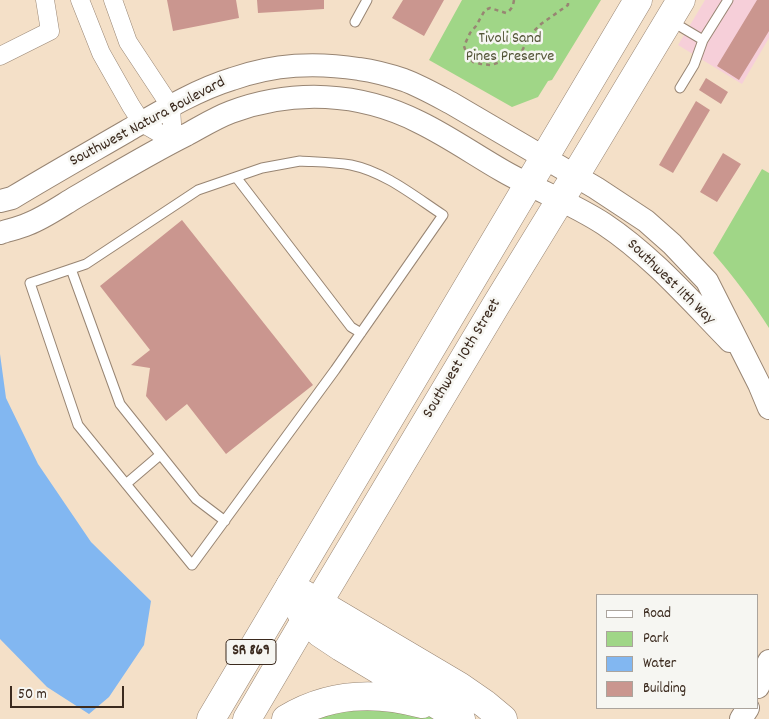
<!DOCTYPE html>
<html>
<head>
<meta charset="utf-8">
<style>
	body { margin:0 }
	#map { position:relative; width:769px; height:719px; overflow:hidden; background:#f4e0c8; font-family:Dekko,sans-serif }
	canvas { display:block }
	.legend { position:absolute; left:596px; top:594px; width:162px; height:115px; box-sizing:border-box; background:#f6f6f2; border:1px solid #aba49d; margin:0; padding:6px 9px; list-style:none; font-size:15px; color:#3b2a1e }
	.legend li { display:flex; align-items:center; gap:10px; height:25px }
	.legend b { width:25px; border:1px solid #aba49d }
	.scale { position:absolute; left:10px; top:686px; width:114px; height:22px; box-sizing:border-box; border:2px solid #3b2a1e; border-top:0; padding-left:6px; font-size:15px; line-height:18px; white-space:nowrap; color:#3b2a1e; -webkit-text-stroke:4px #f6f6f2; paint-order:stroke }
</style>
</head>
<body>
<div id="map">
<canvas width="769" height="719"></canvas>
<ul class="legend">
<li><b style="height:6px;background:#fff"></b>Road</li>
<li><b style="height:14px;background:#a0d687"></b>Park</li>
<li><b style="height:14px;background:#82b7f1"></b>Water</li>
<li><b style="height:14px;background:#ca968f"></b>Building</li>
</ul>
<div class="scale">50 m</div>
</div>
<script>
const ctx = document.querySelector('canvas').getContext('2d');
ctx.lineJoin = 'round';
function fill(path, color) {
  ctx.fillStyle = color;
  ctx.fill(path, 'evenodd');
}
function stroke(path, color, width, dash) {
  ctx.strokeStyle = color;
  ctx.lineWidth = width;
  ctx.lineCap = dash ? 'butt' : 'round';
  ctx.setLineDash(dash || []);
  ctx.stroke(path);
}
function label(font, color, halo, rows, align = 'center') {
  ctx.font = font + ' Dekko,sans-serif';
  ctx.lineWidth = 5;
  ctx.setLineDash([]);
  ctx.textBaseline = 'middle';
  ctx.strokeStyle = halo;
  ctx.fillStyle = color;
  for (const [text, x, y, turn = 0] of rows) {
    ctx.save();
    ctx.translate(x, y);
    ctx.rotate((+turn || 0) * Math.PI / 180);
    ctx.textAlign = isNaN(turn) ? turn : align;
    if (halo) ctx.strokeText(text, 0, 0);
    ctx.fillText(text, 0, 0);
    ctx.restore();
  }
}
const built = new Path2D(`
	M705,0h64v38l-27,46 -64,-39z`);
const green = new Path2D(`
	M462,0h139l-49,80 -4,1 -10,16 -26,10 -83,-47z
	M762,169l7,4v155c-17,-27 -35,-51 -56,-75z
	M402,707l37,12h-131l24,-9z`);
const water = new Path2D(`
	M0,354l6,44 32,66 53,78 60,59 -7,44 -35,52 -20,17 -42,-27 -47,-48z`);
const building = new Path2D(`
	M167,0h69l3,18 -66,13z
	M257,0h67v9l-66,4z
	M403,0h41l-20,36 -32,-18z
	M757,0h12v31l-30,49 -22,-14z
	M706,78l22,14 -7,12 -22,-14z
	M696,101l14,9 -37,63 -14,-8z
	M723,153l18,11 -24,38 -17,-10z
	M182,220l131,165 -87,69 -39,-50 -21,17 -20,-25 4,-28 -19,-3 19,-15 -50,-64z`);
const path = new Path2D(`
	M514,0c-1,7 -3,10 -8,13l-16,-5 -5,2 -9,16 -6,7 -6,13 3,9 6,7 8,2 10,1 22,-7 8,-5 8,-16 5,-6 7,-7 27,-19v-5`);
const service = new Path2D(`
	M671,21l32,19 25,-40
	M355,22l12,-22
	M680,88l14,-23 9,-25
	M300,161c17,1 34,1 51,4 34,7 63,31 92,50l-108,155 -143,195 -114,-140 -48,-142 56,-19 112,-74 64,-22z
	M236,177l115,150 10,6
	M71,269l49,135 76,95 29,22
	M126,484l34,-29`);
const minor = new Path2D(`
	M80,0l21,53 30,53 11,17 31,18
	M113,0l15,42 43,65 2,34
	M0,56l50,-25 -5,-31`);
const tertiary = new Path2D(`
	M0,201l12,-3c38,-23 77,-45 115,-67 33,-19 69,-41 105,-52 43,-15 83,-17 127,-10 15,2 30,6 45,11 16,6 32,15 47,23l145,85 50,33 26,23 35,37 52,103 10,24
	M0,233c9,-3 19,-5 28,-9 16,-6 33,-18 48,-27 36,-21 72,-43 110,-62 15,-8 29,-17 45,-23 62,-23 129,-20 188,10 29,14 56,33 84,49 33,19 69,32 101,53 48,32 86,76 126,117
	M758,687l11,-26
	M741,719l7,-11`);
const primary = new Path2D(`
	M211,719l427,-719
	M247,719l53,-90 18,-26 178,-298 79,-129 106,-176`);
const motorway = new Path2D(`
	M290,586l169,100 26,18 18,15
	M290,586l5,14 8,17 17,16 21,14 120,72
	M286,719c43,-26 88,-28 136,-15`);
const shields = [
	[251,652,50]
];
const shieldNames = [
	["SR 869",251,652]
];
const parkNames = [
	["Tivoli Sand",510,40],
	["Pines Preserve",510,58]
];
const streetNames = [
	["Southwest Natura Boulevard",148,123,-28],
	["Southwest 11th Way",670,283,44],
	["Southwest 10th Street",463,359,-59]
];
fill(built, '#f6cfd9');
fill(green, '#a0d687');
fill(water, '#82b7f1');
fill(building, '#ca968f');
stroke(service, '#988573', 11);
stroke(minor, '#988573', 19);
stroke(tertiary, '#988573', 24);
stroke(primary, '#988573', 29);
stroke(motorway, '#988573', 29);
stroke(path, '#988573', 2.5, [4, 4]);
stroke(service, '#fff', 9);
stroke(minor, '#fff', 18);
stroke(tertiary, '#fff', 22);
stroke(primary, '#fff', 28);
stroke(motorway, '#fff', 28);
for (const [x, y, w] of shields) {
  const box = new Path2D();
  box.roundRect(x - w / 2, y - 12.5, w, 25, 4);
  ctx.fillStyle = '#f6f6f2';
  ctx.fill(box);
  stroke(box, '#3b2a1e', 1);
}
label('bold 15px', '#3b2a1e', null, shieldNames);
label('16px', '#545538', '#f6f6f2', parkNames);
label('16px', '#3b2a1e', '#f6f6f2', streetNames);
</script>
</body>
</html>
